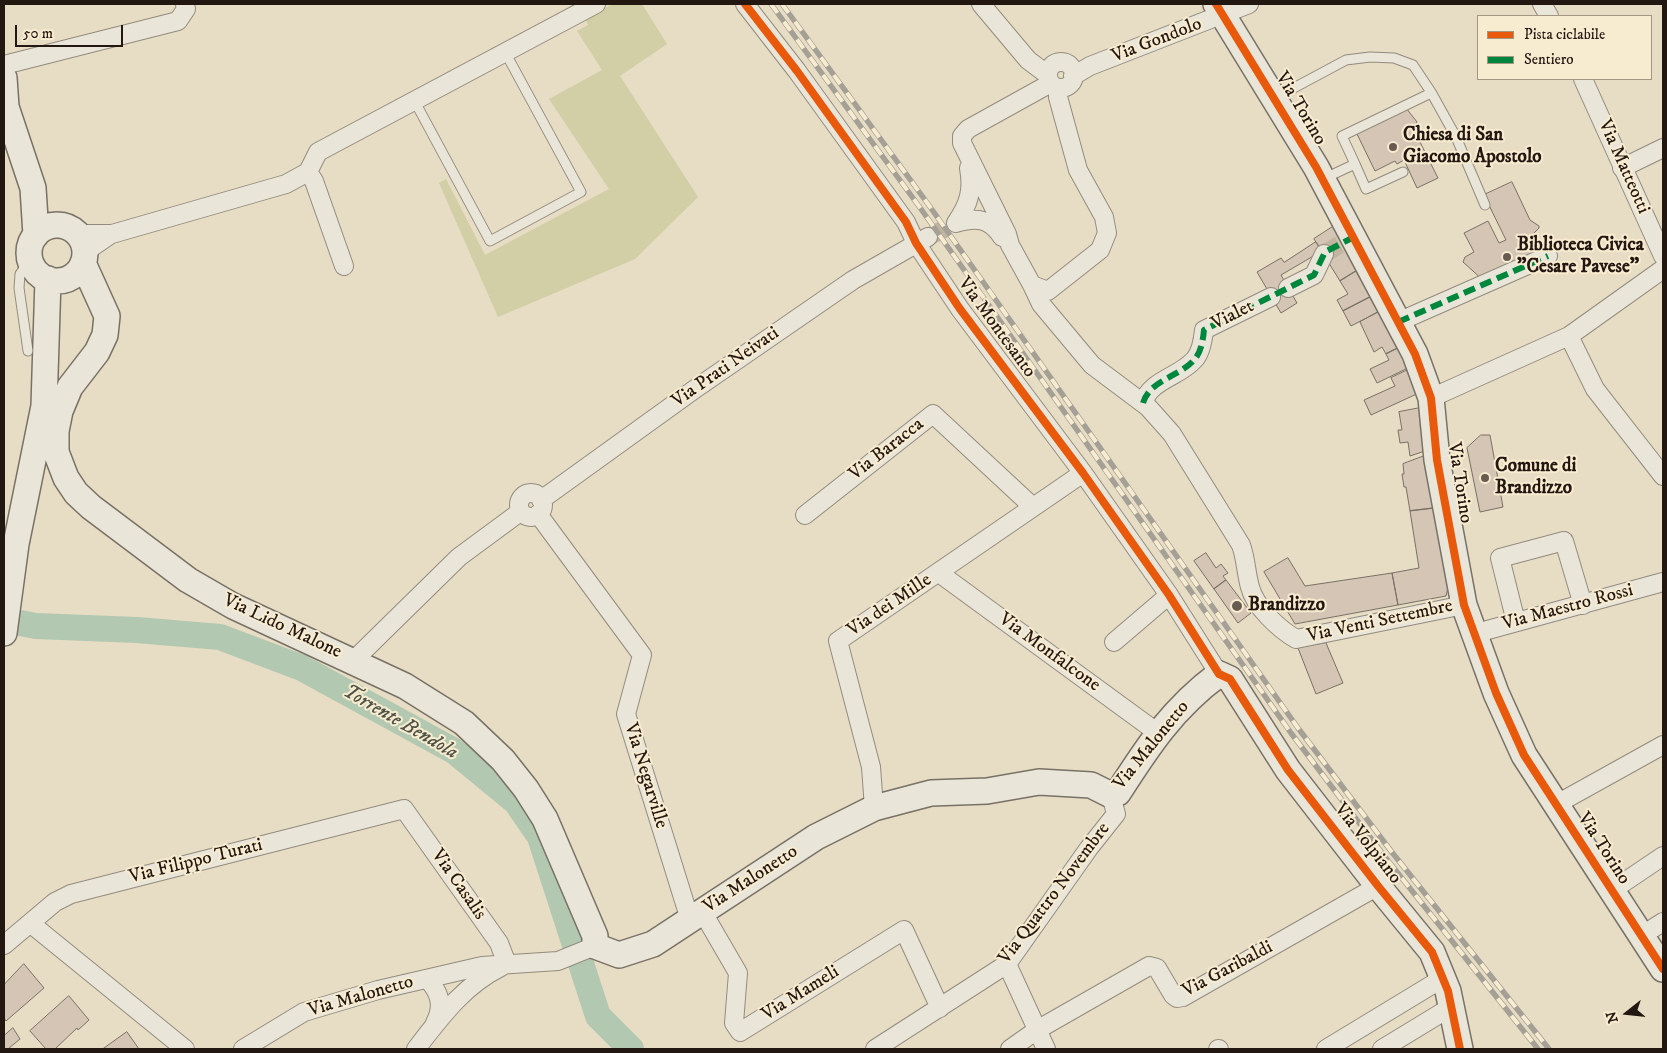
<!DOCTYPE html>
<html>
<head>
<meta charset="utf-8">
<style>
	body { margin:0 }
	#map { position:relative; width:1667px; height:1053px; overflow:hidden; background:#e7dcc4; font-family:"IM FELL DW Pica",serif }
	canvas { display:block }
	.frame { position:absolute; inset:0; border:5px solid #231712; pointer-events:none }
	.legend { position:absolute; left:1477px; top:15px; width:175px; height:65px; box-sizing:border-box; background:#f8ecd0; border:1px solid #a39784; margin:0; padding:6px 9px; list-style:none; font-size:15px; color:#231712 }
	.legend li { display:flex; align-items:center; gap:10px; height:25px }
	.legend b { width:25px; border:1px solid #a39784 }
	.north { position:absolute; left:1602px; top:988px; width:50px; height:50px; -webkit-text-stroke:4px #f8ecd0; paint-order:stroke; rotate:254deg; font-size:14px; font-weight:700; line-height:20px; text-align:center; color:#231712 }
	.north::after { content:''; display:block; margin:auto; width:18px; height:22px; background:#231712; clip-path:polygon(50% 0,100% 100%,50% 72%,0 100%) }
	.scale { position:absolute; left:15px; top:25px; width:108px; height:22px; box-sizing:border-box; border:2px solid #231712; border-top:0; padding-left:6px; font-size:15px; line-height:18px; white-space:nowrap; color:#231712; -webkit-text-stroke:4px #f8ecd0; paint-order:stroke }
</style>
</head>
<body>
<div id="map">
<canvas width="1667" height="1053"></canvas>
<div class="frame"></div>
<ul class="legend">
<li><b style="height:6px;background:#e8590c"></b>Pista ciclabile</li>
<li><b style="height:6px;background:#00873e"></b>Sentiero</li>
</ul>
<div class="north">N</div>
<div class="scale">50 m</div>
</div>
<script>
const ctx = document.querySelector('canvas').getContext('2d');
ctx.lineJoin = 'round';
function fill(path, color) {
  ctx.fillStyle = color;
  ctx.fill(path, 'evenodd');
}
function stroke(path, color, width, dash) {
  ctx.strokeStyle = color;
  ctx.lineWidth = width;
  ctx.lineCap = dash ? 'butt' : 'round';
  ctx.setLineDash(dash || []);
  ctx.stroke(path);
}
function label(font, color, halo, rows, align = 'center') {
  ctx.font = font + ' "IM FELL DW Pica",serif';
  ctx.lineWidth = 4;
  ctx.setLineDash([]);
  ctx.textBaseline = 'middle';
  ctx.strokeStyle = halo;
  ctx.fillStyle = color;
  for (const [text, x, y, turn = 0] of rows) {
    ctx.save();
    ctx.translate(x, y);
    ctx.rotate((+turn || 0) * Math.PI / 180);
    ctx.textAlign = isNaN(turn) ? turn : align;
    if (halo) ctx.strokeText(text, 0, 0);
    ctx.fillText(text, 0, 0);
    ctx.restore();
  }
}
const green = new Path2D(`
	M613,4h29l25,40 -47,32 78,121 -63,62 -137,58 -59,-134 7,-4 39,76 124,-66 -60,-90 53,-29 -25,-39 11,-6 -3,-7z`);
const river = new Path2D(`
	M4,620l32,6 101,4 83,7 82,31 152,83 62,51 24,35 58,179 33,33`);
const building = new Path2D(`
	M1406,108l11,14 -2,10 23,46 -21,10 -13,-28 -7,4 -2,-3 -20,10 -18,-37z
	M1512,182l18,38 9,6v2l-5,5 8,21 -58,27 -21,-19 2,-5 9,-5 -10,-19 24,-12 11,22 7,-3 -22,-45z
	M1334,226l27,42 -21,13 -26,-42z
	M1316,242l6,9 -41,24 16,28 -16,10 -24,-41 24,-14 3,4z
	M1361,268l13,27 -31,16 -6,-11 11,-6 -8,-13z
	M1374,295l8,15 -31,16 -8,-15z
	M1382,310l18,37 -14,7 -4,-7 -8,5 -14,-30z
	M1400,347l10,20 -33,16 -7,-14 19,-9 -3,-6z
	M1410,369l11,23 -50,23 -7,-15 31,-14 -4,-8z
	M1420,408l5,43 -15,5 -2,-14 -8,1 -2,-13h4l-3,-18z
	M1481,435h9l13,72 -23,5 -13,-64z
	M1427,455l8,53 -25,3 -4,-24h-2l-2,-13h2l-1,-10z
	M1435,508l13,79 -2,9 -48,9 -6,-32 27,-5 -9,-57z
	M1206,553l10,15 5,-4 7,9 -5,3 3,4 -12,9 -20,-28z
	M1288,558l17,28 87,-13 6,32 -103,19 -31,-52z
	M1226,580l25,33 -13,10 -24,-34z
	M1326,643l17,40 -27,11 -18,-46z
	M24,964l20,24 -38,33 -2,-3v-33z
	M69,996l20,24 -11,10 -1,-2 -22,21h-9l-16,-18z
	M13,1028l7,11 -12,10h-4v-13z
	M127,1032l12,17h-36z`);
const streetTunnel = new Path2D(`
	M928,237l28,-14
	M1324,254l20,-12`);
const lane = new Path2D(`
	M1275,98l71,-38 24,-3 24,1 19,7 18,27 25,45 29,68
	M414,100l76,141 91,-49 -76,-140
	M1355,164l-13,-28 89,-43
	M1323,179l32,-15 11,25 37,-17
	M28,351l-9,-63 1,-14 10,-14`);
const street = new Path2D(`
	M745,4l52,67 109,151 10,21 44,66 123,164 86,122 50,79
	M981,4l47,56 20,15
	M1542,4l7,12
	M1048 75a13 13 0 1 1 26 0a13 13 0 1 1-26 0Z
	M4,65l174,-44 8,-12 -1,-5
	M1073,76l17,-10 159,-62
	M1583,79l80,177
	M1051,83l-83,46 -6,7v7l45,91 3,11 22,40 16,6 52,-41 7,-17 -3,-16 -26,-47 -20,-73v-9
	M1622,168l41,-20
	M956,223c13,-19 17,-32 13,-55
	M956,223c20,-6 34,-5 46,14
	M78,234h34l174,-50 22,-12
	M85,252l26,-18
	M344,266l-30,-85 -6,-9 10,-20 278,-148
	M1032,285l9,19 51,61 56,42 24,27 69,111c5,14 5,28 9,42 5,20 29,42 46,52l168,-34
	M1288,288l26,-13 10,-21
	M1398,322l150,-66
	M1569,336l26,53 68,87
	M1431,398l138,-62 94,-67
	M1143,403c7,-23 36,-26 51,-43 7,-7 9,-20 10,-30l67,-33
	M519 505a12 12 0 1 1 24 0a12 12 0 1 1-24 0Z
	M541,500l154,-111 158,-109 75,-43
	M538,514l104,141 -16,59 64,206
	M805,515l128,-101 100,93
	M939,573l219,160
	M1516,622l-16,-64 64,-17 19,64
	M1473,634l190,-52
	M1114,642l55,-47
	M353,661l106,-104 61,-45
	M1555,805l108,-60
	M874,808l-3,-41 -33,-126 245,-168
	M1611,891l52,-35
	M702,911l36,62 -4,50 6,9 164,-102 36,78
	M30,923l155,126
	M1641,936l22,-14
	M4,945l51,-43 16,-8 333,-85 95,134 8,21
	M1007,964l39,85
	M427,979c13,13 17,27 8,44
	M243,1049l61,-37 74,-22 104,-24 76,-5 37,-15
	M416,1049c24,-31 48,-64 85,-82
	M875,1049l132,-85 82,-116 27,-34 -5,-19
	M1010,1049l27,-19 112,-64 8,2 16,27 4,3 6,-1 195,-111
	M1218,1049h1
	M1326,1049l117,-71
	M1382,1049l69,-42`);
const secondary = new Path2D(`
	M1216,4l100,163 99,187 16,44 6,62 27,145 32,88 28,62 139,214
	M4,78l2,29 27,81 3,47
	M29 253a28 28 0 1 1 56 0a28 28 0 1 1-56 0Z
	M83,263l24,53 -2,19 -8,17 -27,35 -10,24 -4,20v21l10,26 10,15 15,14 97,73 45,26 172,80 59,37 39,37 23,29 19,30 50,117v10l24,9 34,-11 163,-107 58,-29 57,-15 56,-2 52,-9 52,3 20,10 7,-2c30,-47 55,-85 101,-119l11,5 58,91 90,116 54,66 16,39 12,58
	M4,633l12,-89 28,-138 4,-127`);
const rail = new Path2D(`
	M771,4l150,205 370,524 94,124 153,192
	M782,4l146,200 370,524 93,123 158,198`);
const quiet = new Path2D(`
	M1398,322l150,-66
	M1143,403c7,-23 36,-26 51,-43 7,-7 9,-20 10,-30l110,-55 11,-23 27,-14`);
const cycleway = new Path2D(`
	M745,4l52,67 109,151 10,21 44,66 123,164 86,122 50,79 11,5 58,91 90,116 54,66 16,39 12,58
	M1216,4l100,163 99,187 16,44 6,62 27,145 32,88 28,62 139,214`);
const markers = [
	[1393,147,5,"#685c50"],
	[1507,257,5,"#685c50"],
	[1485,478,5,"#685c50"],
	[1237,606,6,"#685c50"]
];
const streetNames = [
	["Via Gondolo",1157,41,-21],
	["Via Torino",1300,109,59],
	["Via Matteotti",1623,167,66],
	["Vialet",1233,316,-27],
	["Via Montesanto",996,328,54],
	["Via Prati Neivati",726,368,-35],
	["Via Baracca",887,450,-38],
	["Via Torino",1459,483,81],
	["Via dei Mille",890,606,-34],
	["Via Maestro Rossi",1568,608,-15],
	["Via Venti Settembre",1380,622,-12],
	["Via Lido Malone",282,627,25],
	["Via Monfalcone",1049,653,36],
	["Via Malonetto",1152,746,-51],
	["Via Negarville",645,776,73],
	["Via Volpiano",1367,844,52],
	["Via Torino",1603,849,57],
	["Via Filippo Turati",196,862,-14],
	["Via Malonetto",751,880,-33],
	["Via Casalis",458,885,55],
	["Via Quattro Novembre",1055,894,-53],
	["Via Garibaldi",1228,970,-28],
	["Via Mameli",801,994,-32],
	["Via Malonetto",361,997,-16]
];
const poiNames = [
	["Chiesa di San",1403,136],
	["Giacomo Apostolo",1403,158],
	["Biblioteca Civica",1517,246],
	["\"Cesare Pavese\"",1517,268],
	["Comune di",1495,467],
	["Brandizzo",1495,489],
	["Brandizzo",1248,606]
];
const waterNames = [
	["Torrente Bendola",400,723,30]
];
fill(green, '#d2cea5');
stroke(river, '#b3c8b1', 26);
fill(building, '#d4c5b4');
stroke(building, '#787165', 1);
stroke(streetTunnel, '#c0b5a0', 18, [18, 9]);
stroke(lane, '#938c7e', 11);
stroke(street, '#938c7e', 20);
stroke(secondary, '#787165', 28);
stroke(lane, '#eae5d9', 9);
stroke(street, '#eae5d9', 18);
stroke(secondary, '#eae5d9', 25);
stroke(rail, '#a5a096', 5.5);
stroke(rail, '#f8ecd0', 4, [11]);
stroke(quiet, '#00873e', 6, [12, 6]);
stroke(cycleway, '#e8590c', 8);
for (const [x, y, r, color] of markers) {
  const dot = new Path2D();
  dot.arc(x, y, r, 0, 2 * Math.PI);
  ctx.fillStyle = color;
  ctx.fill(dot);
  stroke(dot, '#f8ecd0', 2);
}
label('19px', '#231712', '#f8ecd0', streetNames);
label('bold 19px', '#231712', '#f8ecd0', poiNames, 'left');
label('italic 20px', '#4e5247', '#f8ecd0', waterNames);
</script>
</body>
</html>
